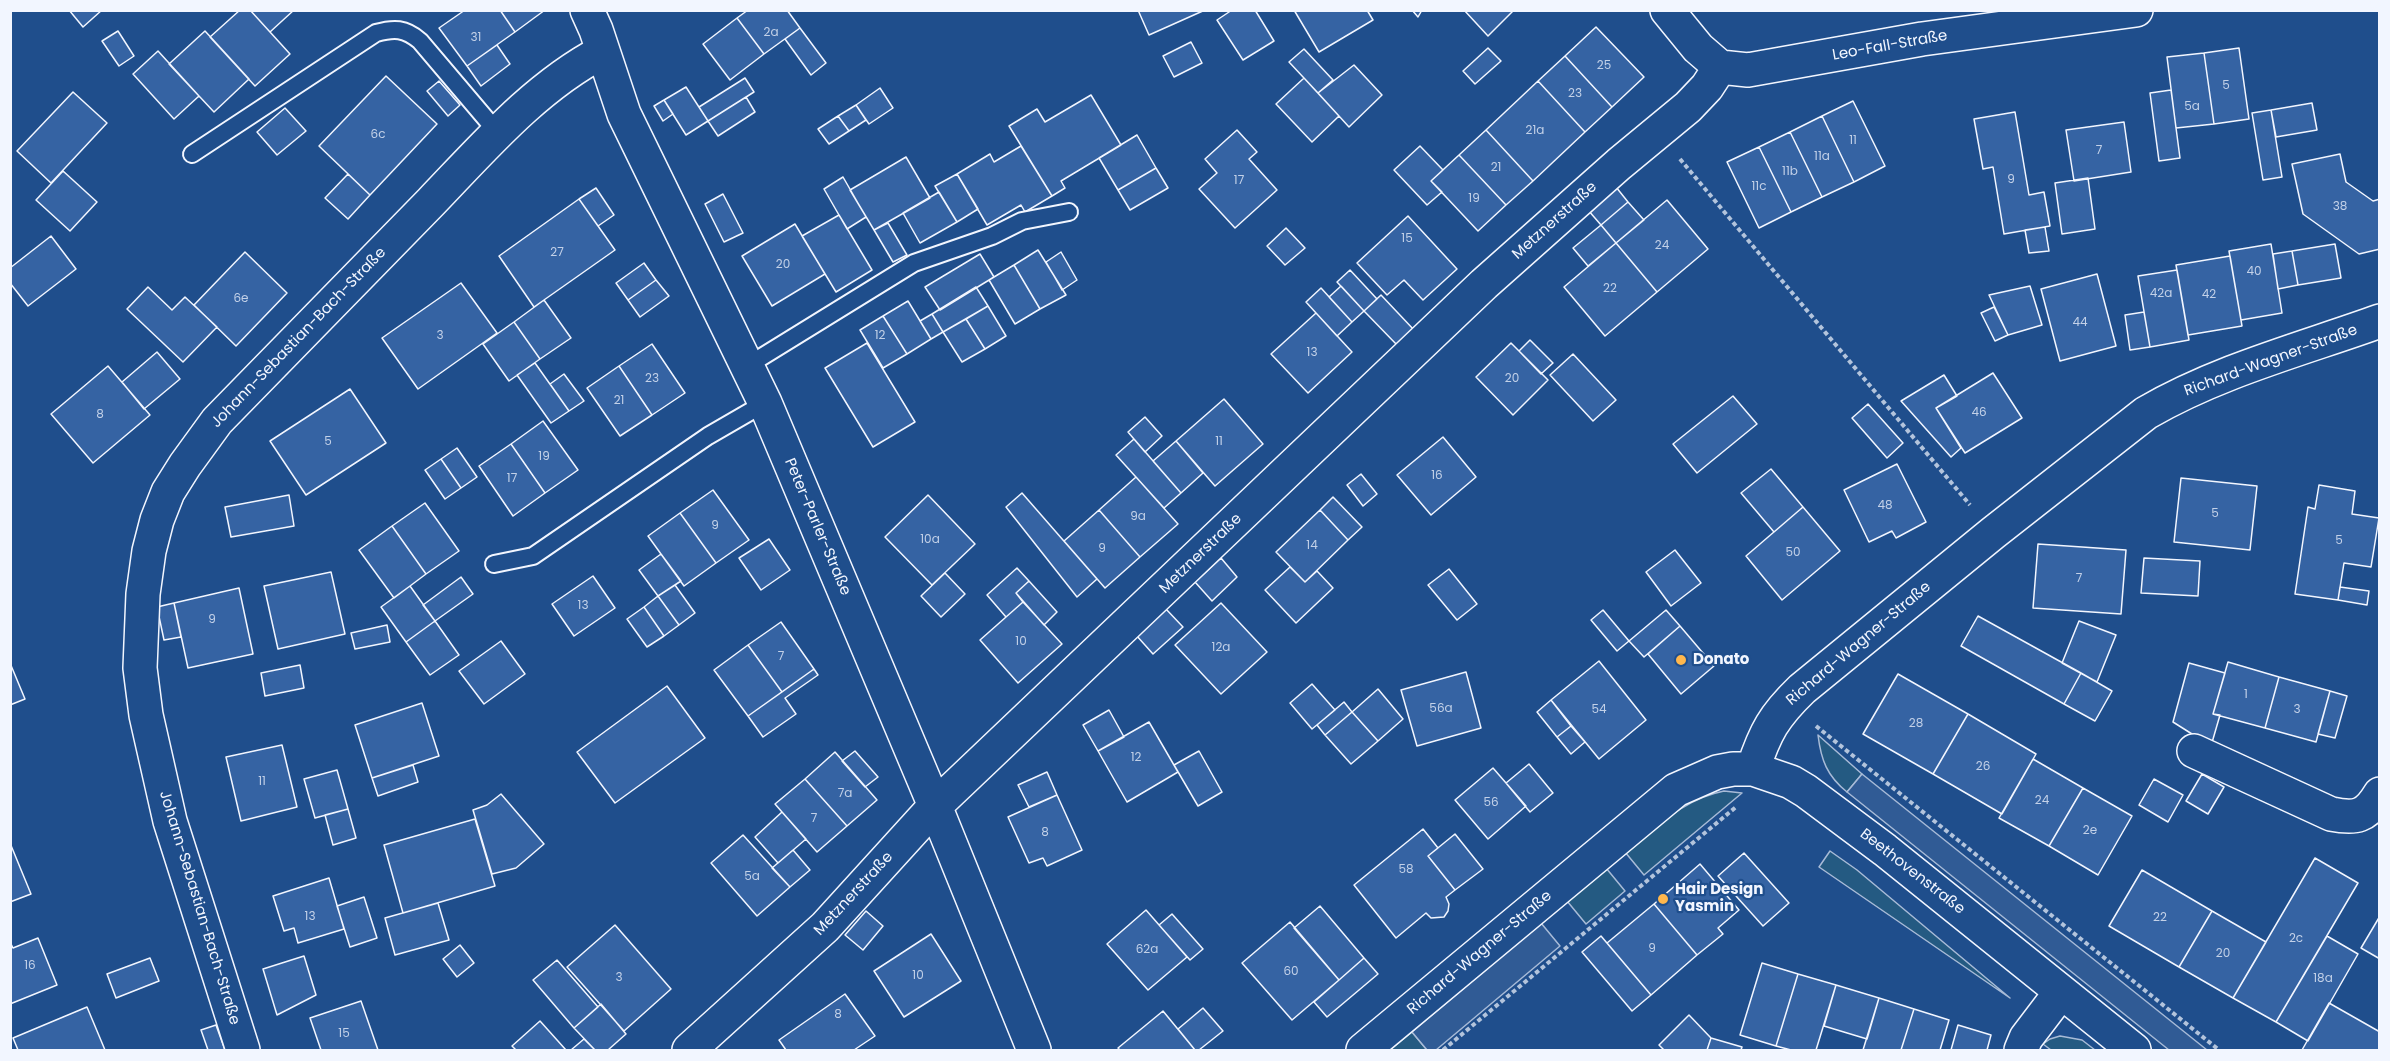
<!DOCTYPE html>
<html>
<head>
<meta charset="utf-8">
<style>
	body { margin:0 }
	#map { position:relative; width:2390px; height:1061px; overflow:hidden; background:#1f4e8c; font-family:Poppins,sans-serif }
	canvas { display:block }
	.frame { position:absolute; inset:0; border:12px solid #f2f6ff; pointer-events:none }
</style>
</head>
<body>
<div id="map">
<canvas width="2390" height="1061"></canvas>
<div class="frame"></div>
</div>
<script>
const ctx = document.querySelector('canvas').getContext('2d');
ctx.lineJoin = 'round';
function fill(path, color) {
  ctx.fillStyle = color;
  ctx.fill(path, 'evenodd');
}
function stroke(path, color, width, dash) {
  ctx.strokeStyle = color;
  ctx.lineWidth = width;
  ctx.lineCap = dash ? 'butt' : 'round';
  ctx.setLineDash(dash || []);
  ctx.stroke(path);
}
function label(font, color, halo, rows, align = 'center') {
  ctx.font = font + ' Poppins,sans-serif';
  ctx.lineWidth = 4.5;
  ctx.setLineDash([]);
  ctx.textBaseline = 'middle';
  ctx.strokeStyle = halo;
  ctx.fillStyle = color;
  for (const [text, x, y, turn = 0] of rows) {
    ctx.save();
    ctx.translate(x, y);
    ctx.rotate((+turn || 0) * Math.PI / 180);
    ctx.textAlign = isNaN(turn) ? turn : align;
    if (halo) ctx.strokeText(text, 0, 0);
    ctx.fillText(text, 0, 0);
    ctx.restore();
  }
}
const green = new Path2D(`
	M1818,735l44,39 -15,18c-20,-16 -26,-32 -29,-57z
	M1724,791l18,2 -98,82 -19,-23c32,-25 58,-53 99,-61z
	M1830,851l27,19 153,128 -191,-131z
	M1606,868l19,23 -39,33 -19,-23z
	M1412,1032l15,18h-37z
	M2060,1036l22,4 13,10h-44l-8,-6 7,-5z`);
const parking = new Path2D(`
	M1862,774l345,276h-38l-322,-258z
	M1541,923l19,23 -124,104h-9l-15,-18z`);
const building = new Path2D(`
	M69,10h33l-19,17z
	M240,10h10l40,44 -35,32 -45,-49z
	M250,10h44l-24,22z
	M465,10h35l15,22 -48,34 -28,-38z
	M500,10h45l-30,22z
	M748,10h39l13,18 -36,26 -27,-36z
	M1138,10h67l-56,25z
	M1232,10h23l19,31 -31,19 -26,-40z
	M1294,10h73l6,10 -54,32z
	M1412,10h10l-4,7z
	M1464,10h50l-26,26z
	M737,18l27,36 -34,26 -27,-36z
	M1596,27l48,50 -32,30 -47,-51z
	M800,28l26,35 -15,12 -26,-36z
	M118,31l16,25 -15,10 -17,-25z
	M205,31l44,48 -35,33 -45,-48z
	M1191,42l11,21 -28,14 -11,-21z
	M497,45l13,19 -29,22 -14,-20z
	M1488,48l13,13 -26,23 -12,-13z
	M2239,48l10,71 -35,5 -10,-71z
	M1304,49l29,31 -15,13 -29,-31z
	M158,51l41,45 -25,23 -41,-45z
	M2204,53l10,71 -38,4 -9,-71z
	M1565,56l47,51 -27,25 -47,-51z
	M1354,65l28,30 -33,32 -31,-34z
	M386,76l51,48 -67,71 -51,-49z
	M745,78l9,14 -46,29 -9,-14z
	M1304,78l35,38 -27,26 -36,-38z
	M439,81l21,24 -12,11 -21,-25z
	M1538,81l47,51 -52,49 -47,-51z
	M686,87l22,34 -22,14 -22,-35z
	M880,88l13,20 -24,16 -13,-19z
	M2171,90l9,68 -21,3 -9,-68z
	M73,92l34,31 -56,60 -34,-32z
	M1091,95l30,50 -60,36 4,7 -13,8 -43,-70 28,-17 8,13z
	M746,97l9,15 -37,24 -10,-15z
	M664,100l9,14 -10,7 -9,-15z
	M1853,101l32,65 -31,16 -32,-66z
	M2312,103l5,27 -41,7 -5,-27z
	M856,105l10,15 -17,11 -11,-15z
	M285,108l21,23 -29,24 -20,-23z
	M2271,110l11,67 -19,3 -11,-67z
	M2015,112l14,83 15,-3 6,34 -46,8 -11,-67 -10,2 -9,-50z
	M838,116l11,15 -20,13 -11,-15z
	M1822,116l32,66 -32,15 -32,-65z
	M2124,122l7,50 -57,9 -8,-51z
	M1237,130l20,22 -8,7 28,31 -42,38 -36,-39 18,-16 -12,-14z
	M1486,130l47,51 -27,24 -47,-50z
	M1790,132l32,65 -31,15 -32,-65z
	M1137,135l19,33 -38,22 -19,-32z
	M1021,146l31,50 -27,16 -4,-7 -34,20 -30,-51 33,-20 4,8z
	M1420,146l23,24 -12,11 11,11 -15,13 -33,-35z
	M1759,147l32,65 -32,16 -32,-66z
	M2340,154l6,28 27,19 7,-2v50l-21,5 -56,-40 -11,-50z
	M1459,155l47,50 -28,26 -47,-50z
	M906,157l24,41 -56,32 -24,-40z
	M1156,168l12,20 -38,22 -12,-20z
	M63,171l34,31 -27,29 -34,-31z
	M348,174l22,21 -22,24 -23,-21z
	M957,174l21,35 -21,13 -22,-36z
	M843,177l23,40 -19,12 -23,-40z
	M2088,178l7,51 -33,5 -7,-51z
	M1616,187l12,15 -27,23 -13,-15z
	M596,188l18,27 -16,11 -19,-27z
	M939,192l18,30 -37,21 -17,-30z
	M723,194l20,39 -19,9 -19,-38z
	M579,199l36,51 -81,57 -35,-51z
	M1667,200l41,49 -51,43 -41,-49z
	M1628,202l16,18 -28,23 -15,-18z
	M839,215l33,55 -36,22 -34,-56z
	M1408,216l49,53 -34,31 -19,-20 -17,15 -30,-32z
	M888,223l19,32 -14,7 -19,-32z
	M795,224l30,50 -53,32 -30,-50z
	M1601,225l15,18 -28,23 -15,-18z
	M2045,227l4,24 -20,2 -4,-23z
	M1286,228l19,20 -20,17 -18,-19z
	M51,236l25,33 -48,37 -18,-23v-15z
	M1616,243l41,49 -52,44 -41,-49z
	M2271,244l11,69 -41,7 -12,-69z
	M2335,244l6,34 -43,7 -6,-34z
	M1038,250l28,45 -26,14 -26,-44z
	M2292,251l6,34 -20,4 -5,-35z
	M245,252l42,41 -51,53 -42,-41z
	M1061,252l16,28 -15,10 -16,-28z
	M980,254l14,23 -54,33 -15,-23z
	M2230,256l12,70 -54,9 -12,-70z
	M644,263l12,17 -28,20 -12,-17z
	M1014,265l26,44 -25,15 -26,-44z
	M1350,270l27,29 -13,12 -27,-29z
	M2177,270l12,70 -39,7 -12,-71z
	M2097,274l19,72 -56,15 -19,-72z
	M656,280l13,16 -29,21 -12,-17z
	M461,283l36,50 -79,56 -36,-51z
	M1341,286l23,25 -12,11 -23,-25z
	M2030,286l12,39 -34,10 -19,-40z
	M148,287l24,23 13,-13 32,30 -34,35 -56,-53z
	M976,287l12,19 -45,26 -11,-18z
	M1321,288l31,34 -15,14 -31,-34z
	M1381,295l34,36 -17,15 -34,-35z
	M544,300l27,38 -31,21 -26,-37z
	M908,301l23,38 -24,15 -24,-38z
	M988,306l18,30 -21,13 -19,-30z
	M1994,307l14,28 -13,6 -14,-28z
	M2144,312l6,35 -20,3 -5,-35z
	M1316,313l36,39 -44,41 -37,-39z
	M932,314l11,18 -12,7 -11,-18z
	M883,316l24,38 -24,14 -23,-38z
	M966,319l19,30 -23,13 -19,-30z
	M514,322l26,37 -31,22 -26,-37z
	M1530,340l23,23 -12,11 -22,-23z
	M867,343l48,79 -42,25 -48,-79z
	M1511,343l37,37 -35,35 -37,-38z
	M652,344l33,49 -33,22 -33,-49z
	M157,352l23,27 -36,30 -22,-27z
	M1573,354l43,46 -23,21 -43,-46z
	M535,363l34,48 -18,12 -34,-48z
	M108,366l42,49 -57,48 -42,-49z
	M619,366l33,49 -32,21 -33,-48z
	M1993,373l29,45 -57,35 -29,-45z
	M564,374l20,27 -15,10 -19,-27z
	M1944,375l13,21 -21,12 25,40 -10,9 -50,-56z
	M350,389l36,54 -80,52 -36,-54z
	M1733,396l24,28 -60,49 -24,-29z
	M1224,399l39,45 -48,42 -39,-45z
	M1868,404l35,39 -16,15 -35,-40z
	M1145,417l17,19 -17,16 -17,-20z
	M543,421l35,49 -33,23 -34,-49z
	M1443,437l33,40 -45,38 -34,-40z
	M1134,439l47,54 -17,15 -48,-53z
	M1176,441l27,32 -22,20 -28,-32z
	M511,444l34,49 -32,23 -34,-50z
	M457,448l20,29 -16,11 -20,-29z
	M441,459l20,29 -16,11 -20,-29z
	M1897,464l29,58 -30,16 -4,-7 -23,11 -25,-52z
	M1771,469l32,38 -29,25 -33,-39z
	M1361,474l16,20 -14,12 -16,-21z
	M1136,477l42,47 -38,33 -41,-47z
	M2181,478l76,8 -7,64 -76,-8z
	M2319,485l36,6 -3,23 27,4 -8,49 -27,-4 -6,37 -43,-6 13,-87 7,2z
	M713,490l36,50 -33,23 -36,-50z
	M1022,493l75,86 -20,18 -71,-90z
	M289,495l5,31 -63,11 -6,-30z
	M928,495l47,49 -43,41 -47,-48z
	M1333,497l29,30 -14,13 -28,-30z
	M425,503l34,48 -33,23 -34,-48z
	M1803,507l37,44 -58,49 -36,-44z
	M1099,510l41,47 -35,31 -41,-47z
	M1320,510l28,30 -43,42 -29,-30z
	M680,513l36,50 -32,23 -36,-50z
	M392,526l34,48 -32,24 -35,-48z
	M769,539l21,31 -29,20 -22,-32z
	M2038,544l88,6 -5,64 -88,-6z
	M1675,550l26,33 -30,23 -25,-34z
	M661,554l20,27 -23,15 -19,-26z
	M1221,558l16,19 -25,24 -17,-19z
	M2144,558l56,3 -2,35 -57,-3z
	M1290,567l15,15 12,-11 16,17 -37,35 -31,-33z
	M1017,568l12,13 -13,12 7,9 -17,15 -19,-22z
	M1449,569l28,35 -20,16 -29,-35z
	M331,572l14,62 -67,15 -14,-63z
	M945,573l20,21 -24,23 -20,-21z
	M593,576l22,32 -41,28 -22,-32z
	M461,577l12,17 -38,27 -12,-16z
	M1029,581l28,31 -13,13 -28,-32z
	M675,585l20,28 -16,12 -21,-29z
	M410,586l25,35 -29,21 -25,-35z
	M2340,587l29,4 -2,14 -29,-5z
	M239,588l14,66 -65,14 -14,-65z
	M658,596l21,29 -15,11 -20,-29z
	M1023,602l39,42 -44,39 -38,-43z
	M174,603l7,34 -17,3 -7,-33z
	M1221,603l46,49 -46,42 -46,-49z
	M644,607l20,29 -17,11 -20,-28z
	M1165,608l18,19 -30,27 -17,-19z
	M1603,610l26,31 -12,10 -26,-31z
	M1666,610l14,16 -36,31 -15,-16z
	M1978,616l103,57 -17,31 -103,-58z
	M435,621l24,34 -29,20 -24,-33z
	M2079,621l37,14 -19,47 -35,-19z
	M781,622l33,47 -32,23 -34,-47z
	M387,625l3,17 -35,7 -4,-16z
	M1680,626l34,40 -33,28 -33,-40z
	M501,641l24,33 -41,30 -25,-33z
	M748,645l34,47 -34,24 -34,-46z
	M1599,661l47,59 -47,39 -48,-59z
	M2228,662l51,15 -14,51 -52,-14z
	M10,663l15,36 -15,6z
	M2189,663l36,10 -12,41 7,1 -9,31 -38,-24z
	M300,665l4,23 -39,8 -4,-23z
	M814,669l4,6 -33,23 11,16 -33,23 -15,-21z
	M1466,672l15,56 -64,18 -16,-56z
	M2081,673l31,18 -17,30 -31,-17z
	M1898,674l70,40 -35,60 -70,-40z
	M2279,677l51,14 -14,51 -51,-14z
	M1312,684l23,26 -23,19 -22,-26z
	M667,686l38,52 -90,65 -38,-51z
	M1378,689l25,30 -25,22 -26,-29z
	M2330,691l17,5 -12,42 -17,-4z
	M1551,700l20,26 -14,11 -20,-25z
	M1344,702l8,10 -27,23 -8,-10z
	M422,703l17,53 -67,22 -17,-53z
	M1109,710l15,27 -26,14 -15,-26z
	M1352,712l26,29 -27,23 -26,-29z
	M1968,714l68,40 -34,60 -69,-40z
	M1149,722l29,50 -51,30 -29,-51z
	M1571,726l14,16 -14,12 -14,-17z
	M282,745l15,62 -56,14 -15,-64z
	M855,751l23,26 -13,10 -23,-26z
	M1199,751l23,41 -24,14 -24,-41z
	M835,752l42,48 -30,26 -42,-47z
	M2033,759l50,29 -34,58 -50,-28z
	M1529,764l24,29 -23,19 -24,-29z
	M413,765l5,17 -40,14 -6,-18z
	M1493,768l33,38 -38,33 -33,-39z
	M337,770l11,39 -33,9 -11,-39z
	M1047,772l10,23 -28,12 -11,-22z
	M2202,774l22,13 -16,27 -22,-13z
	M805,779l42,47 -30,26 -42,-48z
	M2154,779l29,16 -15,27 -29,-17z
	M2083,788l49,28 -34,59 -49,-29z
	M501,794l43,50 -28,24 -24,6 -19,-64 14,-5z
	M1057,795l25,55 -35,16 -4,-8 -14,5 -21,-46z
	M348,809l8,29 -23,7 -8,-30z
	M782,812l24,27 -28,24 -23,-26z
	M475,819l20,67 -92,27 -19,-68z
	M1423,829l15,19 -10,8 27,34 -9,7 3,7 -1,7 -4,6 -13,1 -5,-5 -30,25 -42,-53z
	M1455,834l28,35 -28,21 -27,-34z
	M743,835l47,52 -33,29 -46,-53z
	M10,843l21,51 -21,8z
	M793,850l17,20 -20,17 -18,-19z
	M1744,853l45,50 -26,23 -45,-50z
	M2315,858l43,25 -82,139 -43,-24z
	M1700,864l39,46 -21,18 5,6 -26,21 -43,-51z
	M2142,870l70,41 -33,56 -70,-41z
	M329,878l15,51 -46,14 -4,-15 -10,3 -11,-35z
	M364,897l13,41 -27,9 -13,-41z
	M438,903l11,37 -54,15 -10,-37z
	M1654,904l43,51 -46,40 -44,-52z
	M1320,906l44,52 -25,22 -45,-52z
	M1146,910l41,47 -39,33 -41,-46z
	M866,911l17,15 -20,24 -18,-15z
	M2212,911l54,31 -33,56 -54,-31z
	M1172,914l31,35 -13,11 -31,-35z
	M2380,916v43l-19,-11z
	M1290,922l49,58 -47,40 -50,-57z
	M615,925l56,64 -47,42 -57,-64z
	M931,934l30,47 -57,36 -30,-46z
	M1601,936l50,59 -19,16 -50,-59z
	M2327,936l31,18 -50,87 -32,-19z
	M38,938l19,47 -47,19v-62l3,6z
	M460,945l14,18 -17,14 -14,-18z
	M304,956l12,39 -39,20 -14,-46z
	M150,958l9,23 -43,17 -9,-24z
	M1364,958l14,16 -51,43 -13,-15z
	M557,960l41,47 -24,21 -41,-48z
	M1762,963l36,11 -22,72 -36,-11z
	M1798,974l38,11 -20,65h-25l-15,-4z
	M1836,985l43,13 -12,41 -43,-13z
	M845,994l30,42 -21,14h-68l-7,-10z
	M1879,998l35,11 -13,41h-38z
	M361,1001l17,49h-57l-11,-32z
	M2329,1003l51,29v18h-78z
	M601,1004l25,30 -18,16h-13l-21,-22z
	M87,1007l18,43h-87l-5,-12z
	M1203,1008l20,23 -24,19h-4l-17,-21z
	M1914,1009l35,11 -9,30h-39z
	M1163,1011l32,39h-75l-2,-2z
	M1689,1015l22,23 -4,12h-43l-5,-5z
	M540,1021l26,29h-50l-4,-4z
	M216,1025l9,25h-17l-7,-20z
	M1958,1025l33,10 -4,15h-36z
	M1711,1038l31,9 -1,3h-34z
	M584,1039l11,11h-24z`);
const path = new Path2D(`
	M1680,159l290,346
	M1816,726l403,324
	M1443,1050l293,-243`);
const lane = new Path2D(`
	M192,154l184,-121c18,-5 29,-5 44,8l78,92
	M747,366l167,-103 78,-27 30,-15 47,-9
	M494,564l39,-8 175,-120 57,-33`);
const street = new Path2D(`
	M587,10l9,20 28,84 141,289 170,403 99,244
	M1667,10l31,38 22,19 28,3 174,-31 214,-29
	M2194,751l137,63c25,5 35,3 49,-20
	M1753,769c12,-37 21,-53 49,-80l191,-156 153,-120c72,-42 156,-64 234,-92
	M243,1050l-73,-229 -24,-106 -6,-47 3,-74 6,-43 8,-31 11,-28 17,-27 32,-44c71,-73 142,-146 214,-219 52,-54 104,-115 171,-150
	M689,1050l136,-123 110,-121 549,-522 135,-120 69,-57 19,-20 13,-20
	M1363,1050l313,-260 41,-18 16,-3h20l38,13 15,9 79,59 249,200
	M2021,1050l5,-12 35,-46`);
const markers = [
	[1681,660,6,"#ffb74d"],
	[1663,899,6,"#ffb74d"]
];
const numberNames = [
	["2a",771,33],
	["31",476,38],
	["25",1604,66],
	["5",2226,86],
	["23",1575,94],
	["5a",2192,107],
	["21a",1535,131],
	["6c",378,135],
	["11",1853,141],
	["7",2099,151],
	["11a",1822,157],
	["21",1496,168],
	["11b",1790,172],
	["9",2011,180],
	["17",1239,181],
	["11c",1759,187],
	["19",1474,199],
	["38",2340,207],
	["15",1407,239],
	["24",1662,246],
	["27",557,253],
	["20",783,265],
	["40",2254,272],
	["22",1610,289],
	["42a",2161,294],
	["42",2209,295],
	["6e",241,299],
	["44",2080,323],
	["3",440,336],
	["12",880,336],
	["13",1312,353],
	["23",652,379],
	["20",1512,379],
	["21",619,401],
	["46",1979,413],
	["8",100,415],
	["5",328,442],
	["11",1219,442],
	["19",544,457],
	["16",1437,476],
	["17",512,479],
	["48",1885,506],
	["5",2215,514],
	["9a",1138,517],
	["9",715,526],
	["10a",930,540],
	["5",2339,541],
	["14",1312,546],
	["9",1102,549],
	["50",1793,553],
	["7",2079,579],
	["13",583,606],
	["9",212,620],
	["10",1021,642],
	["12a",1221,648],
	["7",781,657],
	["1",2246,695],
	["56a",1441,709],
	["54",1599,710],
	["3",2297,710],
	["28",1916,724],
	["12",1136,758],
	["26",1983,767],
	["11",262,782],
	["7a",845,794],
	["24",2042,801],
	["56",1491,803],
	["7",814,819],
	["2e",2090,831],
	["8",1045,833],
	["58",1406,870],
	["5a",752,877],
	["13",310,917],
	["22",2160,918],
	["2c",2296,939],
	["9",1652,949],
	["62a",1147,950],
	["20",2223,954],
	["16",30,966],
	["60",1291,972],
	["10",918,976],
	["3",619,978],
	["18a",2323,979],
	["8",838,1015],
	["15",344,1034]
];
const streetNames = [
	["Leo-Fall-Straße",1890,46,-10],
	["Metznerstraße",1555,221,-42],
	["Johann-Sebastian-Bach-Straße",299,338,-46],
	["Richard-Wagner-Straße",2271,361,-20],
	["Peter-Parler-Straße",817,527,67],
	["Metznerstraße",1201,554,-44],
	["Richard-Wagner-Straße",1859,644,-40],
	["Beethovenstraße",1912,872,38],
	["Metznerstraße",854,894,-47],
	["Johann-Sebastian-Bach-Straße",199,908,73],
	["Richard-Wagner-Straße",1480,953,-40]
];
const poiNames = [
	["Donato",1693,660],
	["Hair Design",1675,890],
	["Yasmin",1675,907]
];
fill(green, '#245a82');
stroke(green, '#a8bbd7', 1.5);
fill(parking, '#305b95');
stroke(parking, '#a8bbd7', 1.5);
fill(building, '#3563a3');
stroke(building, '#f2f6ff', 1.5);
stroke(lane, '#f2f6ff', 20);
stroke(street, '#f2f6ff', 36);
stroke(path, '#b3c4dc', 4, [4.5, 3]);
stroke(lane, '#1f4e8c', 16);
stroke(street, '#1f4e8c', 33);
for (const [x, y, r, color] of markers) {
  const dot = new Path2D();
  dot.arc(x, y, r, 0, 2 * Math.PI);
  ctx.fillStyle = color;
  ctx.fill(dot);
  stroke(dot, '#1f4e8c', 2);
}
label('12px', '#c3d1e8', null, numberNames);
label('15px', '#f2f6ff', '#1f4e8c', streetNames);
label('bold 15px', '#f2f6ff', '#1f4e8c', poiNames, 'left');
</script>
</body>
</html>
